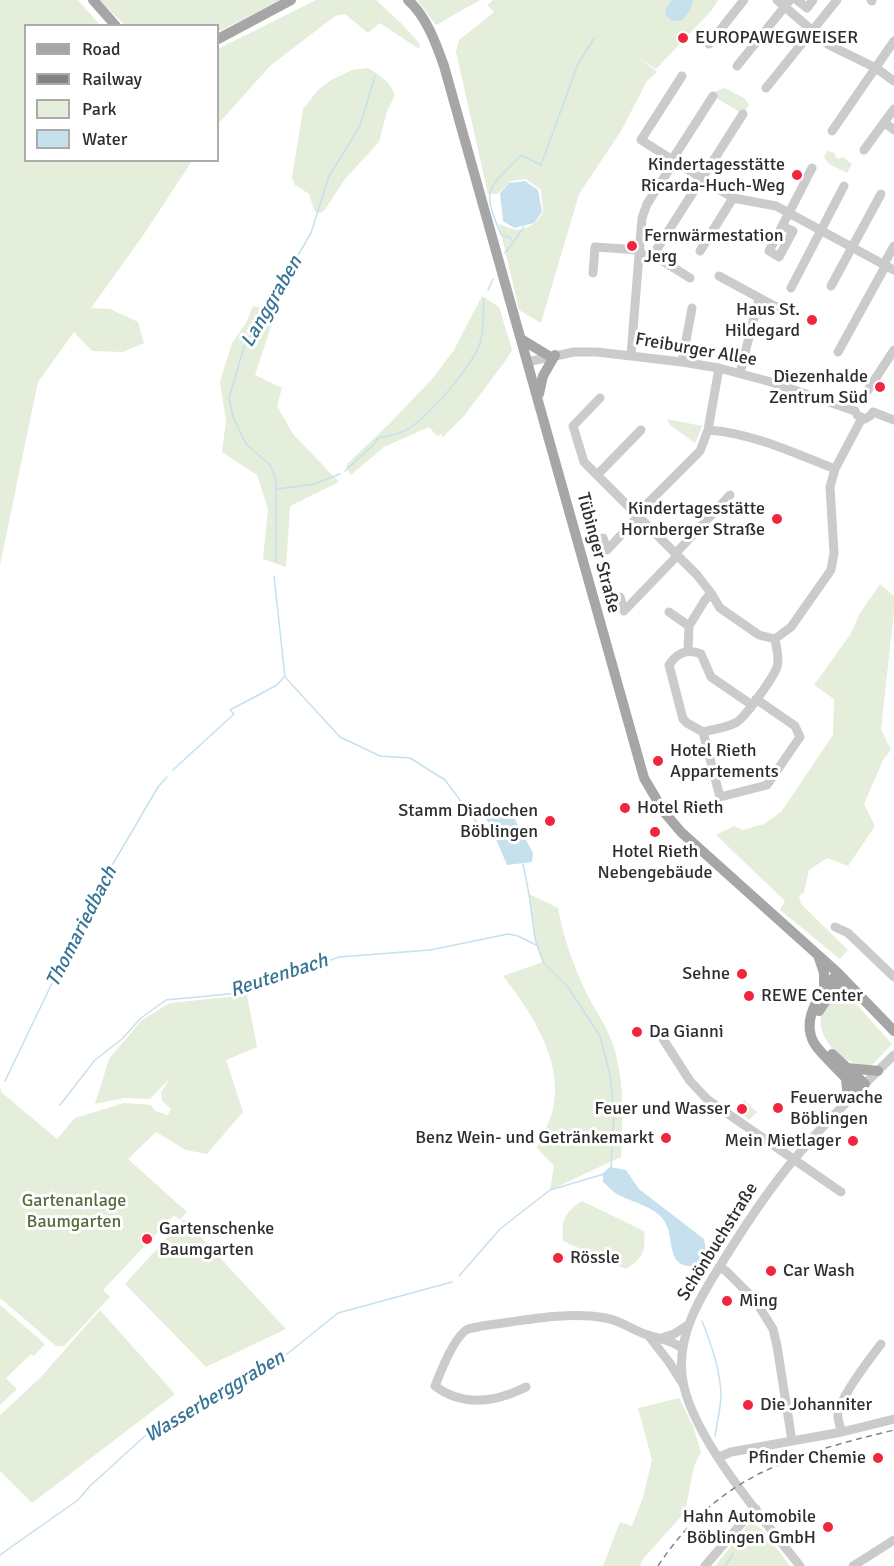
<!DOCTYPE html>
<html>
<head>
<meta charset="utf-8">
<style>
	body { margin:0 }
	#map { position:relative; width:894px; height:1566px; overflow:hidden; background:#fff; font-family:Signika,sans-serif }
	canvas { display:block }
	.legend { position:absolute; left:24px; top:24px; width:195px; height:138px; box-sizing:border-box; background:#fff; border:2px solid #ababab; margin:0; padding:8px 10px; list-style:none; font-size:18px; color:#2e2e2e }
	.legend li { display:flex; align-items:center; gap:12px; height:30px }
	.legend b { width:30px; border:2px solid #ababab }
</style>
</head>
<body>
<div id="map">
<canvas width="894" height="1566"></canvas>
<ul class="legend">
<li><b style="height:8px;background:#a6a6a6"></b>Road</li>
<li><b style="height:8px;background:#838383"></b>Railway</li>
<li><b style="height:16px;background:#e5eddb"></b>Park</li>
<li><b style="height:16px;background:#c6e0ee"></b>Water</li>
</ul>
</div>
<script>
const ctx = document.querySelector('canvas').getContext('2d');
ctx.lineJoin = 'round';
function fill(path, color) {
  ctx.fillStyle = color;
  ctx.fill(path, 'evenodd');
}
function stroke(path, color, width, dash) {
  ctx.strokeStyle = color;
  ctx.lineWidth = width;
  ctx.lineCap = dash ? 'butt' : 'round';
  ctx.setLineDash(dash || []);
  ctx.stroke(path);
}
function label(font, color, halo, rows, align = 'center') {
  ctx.font = font + ' Signika,sans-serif';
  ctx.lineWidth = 6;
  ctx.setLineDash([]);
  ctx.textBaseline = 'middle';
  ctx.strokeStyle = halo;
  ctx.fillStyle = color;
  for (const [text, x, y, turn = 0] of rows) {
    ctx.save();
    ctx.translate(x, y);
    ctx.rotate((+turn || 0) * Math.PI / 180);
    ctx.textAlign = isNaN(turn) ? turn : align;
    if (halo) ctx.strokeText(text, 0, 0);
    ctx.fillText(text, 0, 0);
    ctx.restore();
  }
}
const green = new Path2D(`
	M0,0h78l22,25 -74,1v134l166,1 -50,76 -51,71 19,1 28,13 6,21 -21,9 -31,-1 -18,-19 -36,50 -38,183z
	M99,0h181l-62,32v-6l-93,-1z
	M316,0h60l28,26 16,18 -1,5 -39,-26 -12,10 -23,-19 -10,2 -65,50 -52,58v-75z
	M417,0h63l-44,25z
	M493,0h225l-6,10 -56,59 -16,-10 17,13 -10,9 -26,50 -42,63 -38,129 -22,-13 -20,-86c5,1 9,4 14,5 14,3 23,-6 30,-16l-2,-23 -15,-11 -15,2 -14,13h-9l-32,-142 3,-12 35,-28 -7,-7z
	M368,68c12,7 22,14 27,27l-8,16 -8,31 -34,37 -21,32 -4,2 -5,-1 -6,-18 -14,-9 -3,-7 11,-69 15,-19 13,-10 21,-10z
	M725,88l19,10 5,7 -6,9 -30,-18 3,-5z
	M827,151l8,2v3l4,3 4,-2 9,7 -5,9 -18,-9 -5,-7z
	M482,296l17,11 13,43 -6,10 -42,56 -21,21 -2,-3 -4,2 -8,-9 -45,20 -33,28 -5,-8 1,-3 43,-41 42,-44 22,-29z
	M253,306l23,5 -21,64 27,13 -5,18 16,28 46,48 -49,24 -4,61 -23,-8 5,-50 -11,-34 -35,-23 4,-31 -6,-39 12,-39 14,-20z
	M667,419l35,7 -7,17 -25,-18z
	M880,584l14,12v15l-13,118 10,21 -8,10 -19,44 11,22 -27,40 -21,-8 -18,12 -5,22 -5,4 2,8 47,46 -8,9 -60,-49 5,-9 -69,-66 18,-9 9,4 21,-6 17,-12 52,-77 1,-36 -20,-14 36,-50 10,-22z
	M529,894l29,14c6,31 14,54 27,82 8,17 19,32 26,49 14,37 12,79 10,118l-71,33 4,-24 -17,-18c5,-13 13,-26 16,-39 11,-47 -22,-98 -50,-133l40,-14 -8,-23z
	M247,995l10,52 -31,13 17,52 -36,42 -21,-4 -30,-18 -28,27 59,53 -7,8 -6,-5 -71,75 7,7 -46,49h-8l-56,-48v-207l57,48 18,-21 49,-15 27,2 4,6 13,4 3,-6 -9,-8 -1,-9 10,-15 -21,22 -26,-1 -29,6 14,-45 33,-39 28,-17z
	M849,996l43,48 -21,22c-49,-2 -73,-66 -22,-70z
	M744,1100l13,12 -8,8 -13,-11z
	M582,1201l62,30c2,19 -1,28 -18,38l-63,-28c-2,-21 2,-29 19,-40z
	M184,1219l102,110 -80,38 -81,-83z
	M0,1305l45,39 -11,12 -3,-2 -25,24 11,11 -17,16z
	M100,1310l75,84 -143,109 -32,-32v-56l40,-37z
	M679,1398l14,28 8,26 -7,14 -9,46 -42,47 -3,7h-37l17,-44 12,4 11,-29 9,-37 -14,-52z
	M749,1524h5l9,6 27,36h-75z`);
const water = new Path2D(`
	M672,0h21l-2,8 -8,12 -11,1 -7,-7 1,-6z
	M525,181l13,9 4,22 -8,11 -20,5 -11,-7 -3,-28 9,-10z
	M492,802l7,8h11l23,43 -1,9 -25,3 -17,-40 -12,-18z
	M610,1167l16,3 13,19 65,50 2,11 -10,16c-33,3 -19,-28 -33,-47 -10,-13 -32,-17 -46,-25 -5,-3 -9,-8 -14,-12v-9z`);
const stream = new Path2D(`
	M514,241l10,-14
	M505,253l8,-10 -3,-6 -8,-1c-22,-48 -14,-46 19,-81l20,10 37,-101 16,-26
	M488,290l5,-11
	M345,471l30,-28 3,-5c10,-3 21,-3 30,-9 22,-14 66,-64 73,-89 3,-13 2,-28 3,-41
	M278,489l36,-5 26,-10
	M276,562v-82l-6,-15 -24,-21 -13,-27 -4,-19 15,-51 67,-114 18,-57 31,-50 15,-50
	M274,576l11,101 55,60 40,19 30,2 35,22 42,56 8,3
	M173,770l61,-56 -4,-4 47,-25 7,-8
	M523,864l6,30 6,45 8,23 25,25 32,49 10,38 4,39 -3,55
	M5,1081l88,-183 65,-111 9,-10
	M0,1091v-1
	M60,1105l35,-45 27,-21 19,-21 25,-18 73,-7 100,-36 91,-7 78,-16 10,2 20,10
	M459,1276l41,-47 50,-39 54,-16
	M702,1321c9,22 18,48 19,73 0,14 -4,28 -6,42
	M0,1555l78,-55 12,-14 56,-51 80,-43 51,-30 61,-49 114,-31
	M725,1566l8,-12`);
const minor = new Path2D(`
	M777,0l52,45 47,23 18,13
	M797,0l10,8 6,-8
	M871,0l1,1
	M709,44l35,-44
	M737,66l53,-66
	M682,76l-41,64 92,58 43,8 118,64
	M766,88l71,-88
	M884,122l10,8
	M832,131l62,-90
	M864,150l30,-41
	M672,160l41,-64
	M782,226l11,5 -14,26 -10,-6c14,-27 29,-55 43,-83
	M700,251l33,-53
	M639,255h14l90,-141
	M653,255l37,23
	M884,264l10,-18
	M593,273l2,-26 45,3
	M719,276l59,32
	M831,286l50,-92
	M791,288l53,-102
	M838,352l48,-87
	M631,355l11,-137 5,-14 27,-42
	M527,362l47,-10h23l85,10 37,6 52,14 84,29
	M682,362l10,-54
	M740,373l19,-75
	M600,398l-27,28 11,36 113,113 14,18 9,15 39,27 16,4 16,-12 40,-57 3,-17 -4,-66 5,-18 27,-51
	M864,401l2,-8 28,-43
	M873,412l21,8
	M857,415l8,4 5,-3 3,-4
	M708,430c44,3 86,23 127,39
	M597,475l44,-45
	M603,538l4,12 31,-33 2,-6 60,-60 8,-21 11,-62
	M675,554l55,-59
	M620,597l4,14 53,-55
	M669,612l20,14
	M688,651l1,-25 16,-26 6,-7
	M752,705l-41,-28 -10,-23c-14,-6 -24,-1 -32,11l14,54 4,4 16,9c10,-3 23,-4 32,-9 9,-3 39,-47 42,-56 3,-9 -1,-20 -2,-28
	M703,732l17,65 47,-12 33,-48 -5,-11 -39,-27
	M835,927l13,6 46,44
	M663,1039l27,42 18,19 133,92
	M719,1267l7,4 29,29 18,29 4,17 15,95
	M648,1335l21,27 14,22
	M661,1338l13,-4 14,-9
	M526,1387c-30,15 -62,21 -91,-1 5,-13 20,-51 33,-57 4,-1 10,-2 14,-3 40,-5 83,-15 124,-8 16,3 28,13 42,17 13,4 23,5 34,13
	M842,1432c-2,-6 -5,-13 -4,-19 2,-15 33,-56 43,-69
	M719,1457l12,-5 111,-20 52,-13
	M705,1566l36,-42 15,-15
	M800,1566c-36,-46 -102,-122 -116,-179 -11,-47 15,-88 39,-126 24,-39 49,-77 79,-111 29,-34 61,-64 92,-95
	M853,1566l41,-26`);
const major = new Path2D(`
	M93,0l23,26
	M408,0c18,16 28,43 36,66l200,712 20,34 17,20 157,141 56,58
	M218,39l73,-39
	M521,339l28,17
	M539,394l4,-18 12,-21
	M818,955l6,18v16
	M838,973c-16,17 -38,45 -24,70 5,8 12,14 18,21 9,9 17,18 27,26
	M819,1011l11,-17 14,-15
	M832,1054l33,30
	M848,1068l30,3
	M846,1079l2,20`);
const rail = new Path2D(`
	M658,1566c61,-92 135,-111 236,-136`);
const markers = [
	[683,38,6,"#f0263e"],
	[797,175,6,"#f0263e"],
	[632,246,6,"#f0263e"],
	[812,320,6,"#f0263e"],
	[880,387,6,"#f0263e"],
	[777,519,6,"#f0263e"],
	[658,761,6,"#f0263e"],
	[625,808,6,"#f0263e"],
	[550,821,6,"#f0263e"],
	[655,832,6,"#f0263e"],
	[742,974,6,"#f0263e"],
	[749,996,6,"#f0263e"],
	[637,1032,6,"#f0263e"],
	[778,1108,6,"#f0263e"],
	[742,1109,6,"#f0263e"],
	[666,1138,6,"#f0263e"],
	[853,1141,6,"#f0263e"],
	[147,1239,6,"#f0263e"],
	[558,1258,6,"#f0263e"],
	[771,1271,6,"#f0263e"],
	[727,1301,6,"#f0263e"],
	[748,1405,6,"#f0263e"],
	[878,1458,6,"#f0263e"],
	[828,1527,6,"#f0263e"]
];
const poiNames = [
	["EUROPAWEGWEISER",695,38],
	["Kindertagesstätte",785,165,"right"],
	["Ricarda-Huch-Weg",785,186,"right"],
	["Fernwärmestation",644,236],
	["Jerg",644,257],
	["Haus St.",800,310,"right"],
	["Hildegard",800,331,"right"],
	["Diezenhalde",868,377,"right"],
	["Zentrum Süd",868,398,"right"],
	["Kindertagesstätte",765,509,"right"],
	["Hornberger Straße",765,530,"right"],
	["Hotel Rieth",670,751],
	["Appartements",670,772],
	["Hotel Rieth",637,808],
	["Stamm Diadochen",538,811,"right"],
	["Böblingen",538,832,"right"],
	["Hotel Rieth",655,852,"center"],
	["Nebengebäude",655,873,"center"],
	["Sehne",730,974,"right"],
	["REWE Center",761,996],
	["Da Gianni",649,1032],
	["Feuerwache",790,1098],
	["Böblingen",790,1119],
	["Feuer und Wasser",730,1109,"right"],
	["Benz Wein- und Getränkemarkt",654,1138,"right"],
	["Mein Mietlager",841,1141,"right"],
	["Gartenschenke",159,1229],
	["Baumgarten",159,1250],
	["Rössle",570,1258],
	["Car Wash",783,1271],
	["Ming",739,1301],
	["Die Johanniter",760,1405],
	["Pfinder Chemie",866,1458,"right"],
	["Hahn Automobile",816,1517,"right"],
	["Böblingen GmbH",816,1538,"right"]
];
const streetNames = [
	["Freiburger Allee",696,350,10],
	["Tübinger Straße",598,553,75],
	["Schönbuchstraße",718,1242,-58]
];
const parkNames = [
	["Gartenanlage",74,1201],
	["Baumgarten",74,1222]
];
const waterNames = [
	["Langgraben",272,302,-60],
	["Thomariedbach",82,927,-63],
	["Reutenbach",279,976,-18],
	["Wasserberggraben",215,1397,-31]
];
fill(green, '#e5eddb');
fill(water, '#c6e0ee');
stroke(stream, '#c6e0ee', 1.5);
stroke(minor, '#cbcbcb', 9);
stroke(major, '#a6a6a6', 10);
stroke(rail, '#838383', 1.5, [6, 4.5]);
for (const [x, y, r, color] of markers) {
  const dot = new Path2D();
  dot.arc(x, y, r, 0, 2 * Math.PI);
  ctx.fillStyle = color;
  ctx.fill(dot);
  stroke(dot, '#fff', 2);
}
label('18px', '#2e2e2e', '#fff', poiNames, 'left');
label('18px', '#2e2e2e', '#fff', streetNames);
label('18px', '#546d39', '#fff', parkNames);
label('italic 20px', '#377596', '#fff', waterNames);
</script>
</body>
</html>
